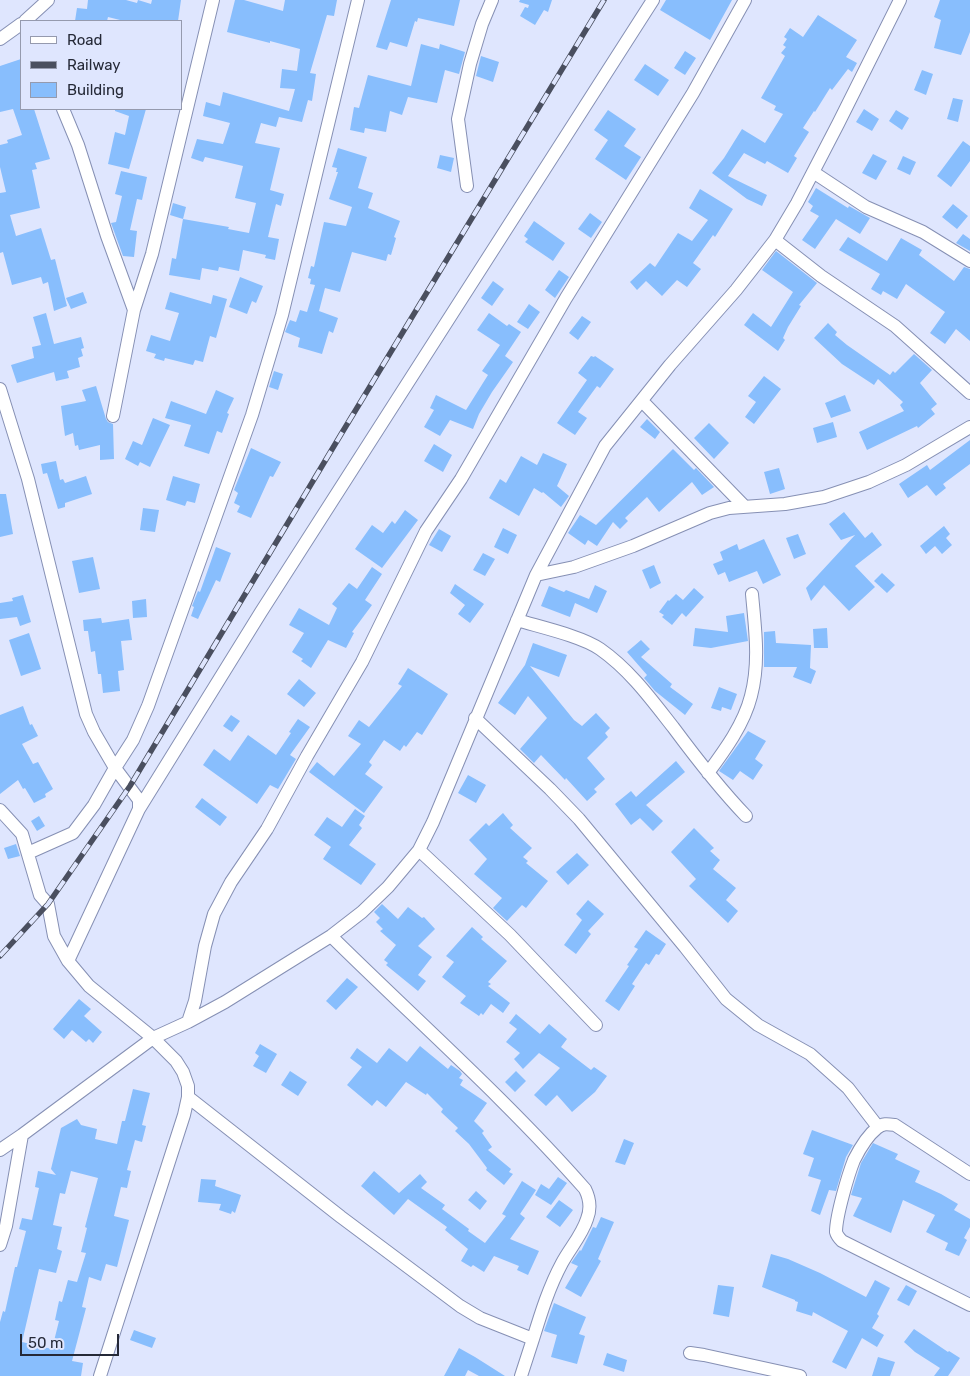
<!DOCTYPE html>
<html>
<head>
<meta charset="utf-8">
<style>
	body { margin:0 }
	#map { position:relative; width:970px; height:1376px; overflow:hidden; background:#dfe6fe; font-family:Rubik,sans-serif }
	canvas { display:block }
	.legend { position:absolute; left:20px; top:20px; width:162px; height:90px; box-sizing:border-box; background:#dfe6fe; border:1px solid #959aae; margin:0; padding:6px 9px; list-style:none; font-size:15px; color:#252937 }
	.legend li { display:flex; align-items:center; gap:10px; height:25px }
	.legend b { width:25px; border:1px solid #959aae }
	.scale { position:absolute; left:20px; top:1334px; width:99px; height:22px; box-sizing:border-box; border:2px solid #252937; border-top:0; padding-left:6px; font-size:15px; line-height:18px; white-space:nowrap; color:#252937; -webkit-text-stroke:4px #dfe6fe; paint-order:stroke }
</style>
</head>
<body>
<div id="map">
<canvas width="970" height="1376"></canvas>
<ul class="legend">
<li><b style="height:6px;background:#fff"></b>Road</li>
<li><b style="height:6px;background:#4a4f5f"></b>Railway</li>
<li><b style="height:14px;background:#88befd"></b>Building</li>
</ul>
<div class="scale">50 m</div>
</div>
<script>
const ctx = document.querySelector('canvas').getContext('2d');
ctx.lineJoin = 'round';
function fill(path, color) {
  ctx.fillStyle = color;
  ctx.fill(path, 'evenodd');
}
function stroke(path, color, width, dash) {
  ctx.strokeStyle = color;
  ctx.lineWidth = width;
  ctx.lineCap = dash ? 'butt' : 'round';
  ctx.setLineDash(dash || []);
  ctx.stroke(path);
}
const building = new Path2D(`
	M88,0h38l11,3 1,-3 13,4 1,-4h29l-3,21h-54l-16,-4 -1,4h-32l2,-13 10,1z
	M235,0h9l39,11 2,-11h52l-3,16 -7,-1 -17,58 6,1 -4,27 -4,-1 -6,22 -23,-5 -3,10 -15,-4 -6,20 25,5 -10,42 14,4 -3,12 -5,-2 -8,33 11,2 -4,21 -10,-2 1,-3 -23,-5 -4,21 -20,-4 -1,4 -16,-3 -2,12 -31,-5 3,-17 4,1 7,-40 46,8 -1,2 21,4 7,-30 -21,-5 8,-32 -38,-9 -2,5 -12,-4 6,-19 26,5 7,-21 -27,-7 3,-14 14,4 3,-14 66,19 6,-22 -15,-1 2,-19 15,2 3,-22 -30,-8v2l-43,-11z
	M391,0h69l-6,26 -36,-8 -1,4 -2,-1 -8,26 -17,-5 -3,8 -11,-3z
	M520,0h32l-4,12 -4,-2 -9,15 -15,-9 5,-9 3,1 1,-3 -10,-3z
	M666,0h66l-22,40 -50,-30z
	M940,0h30v32l-9,23 -27,-7 7,-28 -7,-3z
	M818,15l39,25 -11,17 11,6 -5,9 -4,-3 -16,21 -2,-2 -15,24 -1,-1 -11,17 6,4 -15,24 3,2 -9,15 -21,-12 -2,3 -21,-11 -16,23 39,19 -5,11 -15,-7 -35,-26 12,-15 18,-29 23,14 18,-29 -9,-4 2,-4 -15,-8 24,-42 -4,-3 5,-6 -3,-2 4,-6 -3,-2 6,-9 13,9z
	M421,44l18,5 1,-5 25,8 -6,22 -14,-4 -8,33 -29,-6 -6,18 -12,-4 -4,21 -21,-4 -1,5 -14,-3 4,-23 5,1 9,-33 43,11z
	M685,51l11,7 -11,17 -11,-7z
	M481,56l18,6 -6,20 -17,-6z
	M21,59v50h13l16,50 -15,4 2,6 -5,1 8,38 -30,7 6,21 25,-8 10,32 4,-1 12,47 -13,5 -6,-29 -5,2 -2,-7 -29,8 -9,-33 -3,1v-60l6,-1 -6,-25v-22l8,-2 -1,-3 15,-5 -9,-26 -13,3v-46z
	M645,64l24,16 -11,16 -24,-16z
	M922,70l11,4 -7,21 -12,-5z
	M953,98l10,2 -5,22 -11,-3z
	M115,109h31l-17,60 -21,-5 7,-32 10,3 4,-19 -14,-5z
	M864,109l15,10 -7,12 -16,-9z
	M608,110l28,19 -12,17 17,11 -15,23 -31,-21 13,-19 -14,-10z
	M896,110l13,8 -7,12 -13,-9z
	M963,141l7,5v15l-19,26 -14,-11z
	M338,148l29,9 -9,31 15,5 -5,15 32,13 -6,16 2,1 -5,17 -3,-1 -2,7 -34,-9 -12,40 -15,-4 -6,23 19,7 -5,15 -4,-2 -7,23 -24,-7 2,-9 -15,-6 5,-12 6,2 4,-12 7,2 8,-27 -5,-1 1,-5 -3,-1 3,-12 3,1 10,-45 22,4 6,-19 -23,-8 9,-27h-2l1,-4 -5,-1z
	M873,154l14,7 -11,19 -14,-7z
	M440,155l14,3 -3,14 -14,-4z
	M903,156l13,6 -6,13 -13,-6z
	M121,171l26,6 -5,23 -5,-1 -7,31 7,1 -3,26 -11,-1 -12,-33 5,-1 6,-26 -7,-2z
	M816,188l32,20 1,-2 21,12 -10,16 -24,-15 -21,30 -13,-9 17,-24 -9,-5 3,-5 -5,-4z
	M700,189l33,20 -18,28 -2,-2 -20,28 8,6 -14,18 -10,-7 -15,16 -16,-15 -9,9 -7,-8 20,-19 5,4 23,-34 14,8 16,-21 -19,-12z
	M173,203l13,4 -3,12 -13,-4z
	M953,204l15,12 -11,13 -15,-12z
	M590,213l12,9 -11,16 -13,-9z
	M534,221l31,22 -12,18 -28,-19 3,-3 -4,-3z
	M963,234l7,5v12l-14,-8z
	M848,237l39,24 14,-23 21,12 -3,5 35,26 10,-14 6,2v72l-14,-12 -11,15 -15,-11 15,-21 -39,-28 -9,15 -14,-8 -2,4 -10,-6 9,-15 -41,-24z
	M776,251l41,32 -18,22 2,1 -13,21 -5,11 2,2 -7,11 -34,-26 9,-12 18,14 22,-35 -31,-22z
	M559,270l10,7 -14,21 -10,-8z
	M240,277l23,9 -7,17 -4,-2 -5,13 -18,-7z
	M493,281l11,8 -12,17 -11,-8z
	M83,292l4,11 -16,6 -5,-11z
	M170,292l41,12 2,-9 14,4 -11,39 -6,-2 -7,26 -8,-2 -2,5 -28,-7 -1,3 -10,-3 2,-4 -10,-3 5,-16 19,6 9,-28 -14,-4z
	M529,304l11,8 -12,17 -11,-7z
	M46,313l8,31 27,-7 3,11 -3,1 2,7 -5,2 2,9 -13,4 2,7 -13,3 -2,-9 -37,11 -6,-18 23,-7 -2,-11 9,-2 -8,-28z
	M489,313l18,13 2,-2 12,8 -16,24 8,6 -21,30 -13,22 -6,15 -23,-9 -10,16 -16,-9 10,-17 -4,-2 6,-13 30,15 22,-35 -6,-4 18,-26 -23,-15z
	M582,316l9,6 -13,18 -9,-7z
	M828,323l9,9 -2,3 12,10 43,30 3,-4 2,2 19,-19 18,16 -12,13 17,21 -6,5 4,5 -17,14 -1,-2 -50,24 -8,-18 45,-21 -4,-6 3,-3 -25,-23 -4,6 -32,-21 -28,-26z
	M591,356l3,1 1,-1 19,13 -14,19 -3,-2 -19,26 9,6 -12,17 -18,-12 30,-43 -9,-7z
	M274,371l9,3 -5,16 -9,-3z
	M764,376l17,13 -27,35 -9,-7 11,-15 -8,-6z
	M96,386l10,33 2,3 5,2 1,35 -14,1v-15l-21,5 -1,-5 -3,1 -2,-13 -8,3 -4,-30 25,-5 -4,-11z
	M216,390l18,8 -7,15 2,1 -7,19 -5,-2 -8,23 -25,-8 7,-21 -26,-7 6,-17 35,13z
	M845,395l6,16 -20,7 -6,-15z
	M153,418l17,7 -20,42 -10,-5 -2,4 -13,-7 8,-18 9,4z
	M647,419l13,13 -5,7 -15,-12z
	M833,422l4,15 -20,6 -4,-15z
	M709,423l20,20 -15,16 -20,-21z
	M970,440v24l-27,20 3,4 -10,8 -9,-11 -19,13 -9,-14 28,-19 3,5z
	M434,444l18,11 -9,17 -19,-11z
	M251,448l30,14 -8,15 -3,-1 -19,42 -14,-6 3,-6 -6,-3 4,-10 -4,-3z
	M673,449l21,21 2,-2 18,19 -12,8 -10,-13 -33,30 -12,-15 -22,21 3,3 -8,8 -7,-7 -16,24 -9,-6 -3,5 -17,-12 12,-18 16,10z
	M543,453l24,11 -10,22 12,10 -8,11 -18,-15 -1,1 -8,-5 -15,28 -30,-18 11,-19 6,4 15,-27 16,9z
	M56,461l4,19 3,-1 2,4 21,-7 6,18 -27,9v4l-7,2 -11,-36 -4,1 -2,-10z
	M779,468l6,21 -15,5 -6,-22z
	M173,476l27,8 -5,19 -8,-2 -2,5 -19,-6z
	M0,494h6l7,40 -13,3z
	M143,508l16,2 -4,22 -15,-2z
	M405,510l13,10 -36,48 -27,-19 17,-24 11,8 9,-12 3,3z
	M844,512l21,26 7,-6 10,13 -27,21 20,21 -26,24 -25,-26 -13,16 -5,-13 49,-53 -14,5 -12,-16z
	M944,526l6,8 -4,4 6,7 -10,9 -7,-8 -9,8 -6,-8z
	M503,528l14,7 -9,19 -14,-7z
	M439,529l12,7 -9,16 -13,-7z
	M798,534l8,20 -12,5 -8,-21z
	M764,539l17,36 -18,9 -6,-13 -28,11 -4,-10 -7,3 -5,-11 10,-4 -3,-8 17,-8 2,6z
	M216,547l15,6 -11,29 -4,-2 -18,39 -7,-3 3,-9 -2,-1 6,-15 2,1z
	M483,553l12,6 -10,17 -12,-6z
	M93,557l7,32 -21,4 -7,-32z
	M654,565l7,18 -11,6 -8,-19z
	M372,567l10,7 -17,26 7,5 -20,27 2,1 -8,15 -18,-8 -17,28 -10,-7 2,-2 -11,-7 12,-19 -15,-8 10,-17 30,17 8,-17 -5,-4 17,-21 8,6z
	M882,573l13,12 -8,8 -13,-12z
	M455,584l29,20 -14,19 -12,-9 7,-9 -15,-12z
	M595,585l12,6 -10,22 -22,-10 -5,14 -29,-11 8,-20 15,6 2,-2 23,9z
	M694,588l10,9 -18,20 -4,-4 -10,12 -10,-8 2,-2 -5,-3 9,-12 1,1 7,-7 7,6z
	M23,595l8,27 -11,4 -3,-9 -17,2v-16l13,-2 -1,-3z
	M146,599l1,18 -14,1 -1,-17z
	M744,613l4,28 -37,7 -18,-2 2,-18 33,4 -2,-16z
	M101,618l1,5 27,-4 3,21 -11,1 3,29 -6,1 2,20 -17,2 -2,-19h-3l-3,-23 -4,1 -3,-21h-4l-1,-11z
	M827,628l1,20h-14l-1,-19z
	M775,631l1,12 35,2 -1,23 6,3 -5,13 -18,-7 4,-10h-33v-35z
	M29,633l12,36 -20,7 -12,-36z
	M641,640l9,9 -9,8 31,27 -2,3 23,17 -8,11 -30,-24 -11,-13 3,-3 -20,-23z
	M533,643l34,12 -8,22 -29,-11 44,54 8,6 14,-13 14,15 -5,5 3,4 -21,21 18,21 -11,10 3,3 -10,9 -21,-23 -1,2 -24,-25 -7,8 -14,-14 27,-31 -19,-22 -13,19 -17,-12 27,-38z
	M408,668l40,26 -26,41 -5,-3 -11,15 -2,-2 -4,6 -16,-11 -15,22 3,3 -7,9 18,13 -19,26 -55,-41 8,-10 17,14 27,-32 -13,-8 11,-16 10,7 33,-41 -4,-2z
	M299,679l17,14 -12,14 -17,-13z
	M719,687l18,7 -6,16 -9,-3 -1,4 -10,-3z
	M23,706l7,19 2,-1 6,12 -16,8 11,20 5,-2 15,27 -8,5 1,3 -12,6 -9,-15 -2,1 -5,-9 -18,14v-79z
	M231,715l9,6 -8,11 -9,-6z
	M298,719l12,8 -20,28 6,4 -18,30 -8,-4 -13,19 -54,-39 11,-16 16,12 18,-26 28,20 15,-22 -2,-1z
	M748,731l18,10 -11,18 8,6 -10,15 -13,-9 -7,9 -14,-9z
	M676,761l9,11 -39,33 17,16 -10,10 -13,-13 -9,7 -16,-21 16,-13 5,6z
	M468,775l18,10 -10,18 -18,-10z
	M202,798l25,19 -7,9 -25,-19z
	M355,809l10,7 -6,9 3,3 -13,17 27,19 -15,21 -38,-26 8,-12 -17,-12 13,-18 15,10z
	M503,813l10,12 -3,3 22,20 -9,9 5,4 -2,2 22,18 -22,27 -4,-3 -15,16 -14,-13 9,-10 -28,-24 13,-15 -18,-19 17,-17 3,3z
	M39,816l6,10 -8,5 -6,-10z
	M694,828l20,20 -4,3 10,9 -7,9 23,19 -10,12 12,11 -10,12 -39,-37 7,-7 -25,-27z
	M16,844l4,12 -12,3 -4,-11z
	M577,853l12,12 -21,20 -12,-13z
	M588,900l16,14 -16,17 3,3 -15,20 -12,-9 18,-25 -6,-6z
	M382,904l16,15 10,-12 14,11 2,-1 11,12 -17,17 14,11 -14,18 8,6 -8,10 -32,-26 2,-2 -4,-3 12,-15 -16,-14 3,-2 -7,-7 4,-4 -6,-6z
	M472,927l11,10 -2,2 26,22 -19,21 3,2 -3,2 22,17 -7,10 -12,-9 -8,11 -2,-2 -2,3 -19,-13 6,-7 -24,-19 12,-15 -8,-6z
	M646,930l20,14 -7,11 -3,-1 -7,11 -3,-2 -14,21 3,2 -16,25 -14,-10 24,-35 -2,-1 11,-16 -4,-2z
	M347,978l11,9 -22,23 -10,-9z
	M79,999l12,10 -7,7 18,16 -9,11 -4,-4 -3,3 -14,-12 -8,9 -11,-10z
	M516,1014l24,20 9,-10 18,15 -6,8 30,23 3,-3 13,9 -12,16 -23,20 -15,-17 -11,11 -12,-11 26,-27 -21,-15 -16,16 -9,-10 6,-6 -14,-11 11,-13 -8,-6z
	M260,1044l17,10 -11,19 -13,-7 6,-10 -4,-3z
	M420,1046l28,23 3,-4 9,6 2,3 -3,4 4,2 -3,5 27,18 -13,18 10,10 -2,2 10,14 -4,3 23,19 -2,3 4,2 -9,11 -18,-15 1,-2 -18,-24 -14,-13 3,-3 -17,-16 2,-3 -16,-16 -1,2 -20,-13 -20,25 -9,-7 -5,6 -25,-21 15,-18 -12,-9 7,-10 20,15 12,-15 18,14z
	M290,1071l17,11 -9,14 -17,-11z
	M516,1071l10,10 -11,11 -10,-10z
	M133,1089l17,4 -8,32 4,1 -4,16 -7,-2 -8,30 4,1 -4,17 -6,-1 -7,29 15,4 -12,47 -11,-3 -5,17 -12,-4 -7,30 4,1 -14,53 11,2 -2,13h-81v-54l3,-11 2,1 10,-45h2l9,-36 -7,-2 3,-11 10,2 7,-32 -4,-1 3,-16 18,4 -5,-6 10,-41 16,-9 4,6 16,4 -2,10 22,5 5,-23h3zM71,1171l27,7 -13,49 2,1 -6,24 5,1 -9,29 -9,-2 -6,22 -3,-1 -4,19 4,1 -7,28 -30,-7 17,-73 17,4 6,-22 -5,-2 5,-22 -9,-2 7,-32 5,1z
	M812,1130l41,15 -7,12 -10,34 -7,-1 -9,25 -9,-4 10,-31 -13,-4 6,-18 -11,-4z
	M624,1139l10,4 -9,22 -10,-3z
	M873,1143l25,11 -3,5 25,12 -5,11 26,12 17,10 -4,6 16,9v8l-6,11 3,2 -8,16 -14,-6 3,-7 -22,-11 9,-17 -32,-15 -12,33 -38,-17 9,-18 -11,-3 10,-32z
	M374,1171l25,22 21,-19 7,8 -6,6 24,17 -3,4 27,20 -1,2 17,12 21,-27 -4,-2 20,-33 14,9 -16,24 5,4 -15,21 29,12 -11,24 -11,-5 2,-4 -25,-10 -10,16 -11,-7 -2,2 -10,-6 7,-12 -23,-19 2,-3 -39,-28 -14,16 -33,-29z
	M558,1177l9,6 -16,22 -16,-10 6,-11 8,5z
	M201,1179l15,1 -1,6 26,9 -6,18 -3,-2 -1,3 -12,-4 2,-6 -23,-2z
	M476,1191l11,10 -7,9 -12,-10z
	M559,1200l14,10 -13,17 -14,-10z
	M601,1217l13,5 -16,37 3,2 -20,36 -16,-9 13,-22 -7,-3 9,-13 1,1 12,-24 3,1z
	M771,1254l17,5 32,14 46,24 9,-17 15,8 -13,26 2,2 -7,12 12,7 -7,12 -15,-9 -16,31 -14,-7 16,-31 -35,-19 -1,4 -16,-5 2,-9 -3,-1v-1l-33,-13z
	M718,1285l16,2 -5,30 -16,-3z
	M906,1285l11,6 -8,15 -12,-6z
	M554,1303l32,14 -7,17 6,2 -8,28 -26,-7 6,-22 -13,-4z
	M914,1329l34,23 1,-1 11,7 -12,18h-14l6,-8 -25,-16 -11,-10z
	M134,1330l22,8 -4,10 -22,-8z
	M459,1348l16,9 30,19h-26l-11,-6 -3,6h-21z
	M607,1353l20,7 -3,12 -21,-7z
	M878,1357l17,5 -5,14h-18z`);
const street = new Path2D(`
	M25,21l23,-21
	M0,39l21,-15
	M63,109l15,36 29,91 27,74 -21,106
	M813,172l53,35 57,25 47,29
	M467,186l-9,-67 12,-55 12,-40 10,-24
	M775,240l46,36 74,50 75,67
	M134,310l18,-56 61,-254
	M0,389l28,90 58,235 8,18 21,36 18,-28 15,-34 104,-291 30,-100 76,-315
	M642,401l103,106
	M536,575l38,-8 59,-21 77,-33 19,-5 56,-4 39,-7 45,-15 37,-17 64,-38
	M517,620c23,7 64,16 83,29 30,21 51,50 73,78 23,31 46,61 73,89
	M475,718l75,71 29,30 106,128 41,52 32,26 52,29 38,34 30,39
	M708,773c17,-23 36,-49 43,-77 9,-34 4,-68 1,-102
	M0,810l22,24 18,61 8,9 6,32 14,25 21,25 64,52 23,23 7,11 5,14v11l-4,18 -84,261
	M419,850l91,85 86,90
	M28,853l45,-20 21,-28 21,-37 24,32v9
	M331,936c85,84 175,163 254,253 5,10 6,20 2,30 -5,16 -17,29 -25,44 -13,24 -21,50 -29,76
	M68,961l71,-152 122,-197 392,-612
	M188,1022l7,-21 10,-55 9,-32 17,-32 36,-53 40,-73 55,-94 64,-131 35,-52 105,-181 127,-205 52,-93
	M188,1097l153,120 119,89 20,12 53,21 -12,37
	M0,1150l22,-15 131,-97 35,-16 37,-20 106,-66 31,-24 26,-25 31,-37 14,-28 103,-247 69,-129 65,-81 66,-75 39,-50 22,-37 41,-79 62,-124
	M970,1174l-75,-49c-7,-1 -12,-2 -18,3 -10,8 -17,20 -23,32 -6,15 -18,56 -18,72 1,4 3,6 6,9l128,64
	M0,1245l6,-19 16,-91
	M690,1353l14,2 96,21`);
const rail = new Path2D(`
	M0,956l48,-52 82,-118 213,-355 261,-431`);
fill(building, '#88befd');
stroke(street, '#8690b4', 14);
stroke(street, '#fff', 12);
stroke(rail, '#4a4f5f', 5.5);
stroke(rail, '#dfe6fe', 4, [11]);
</script>
</body>
</html>
